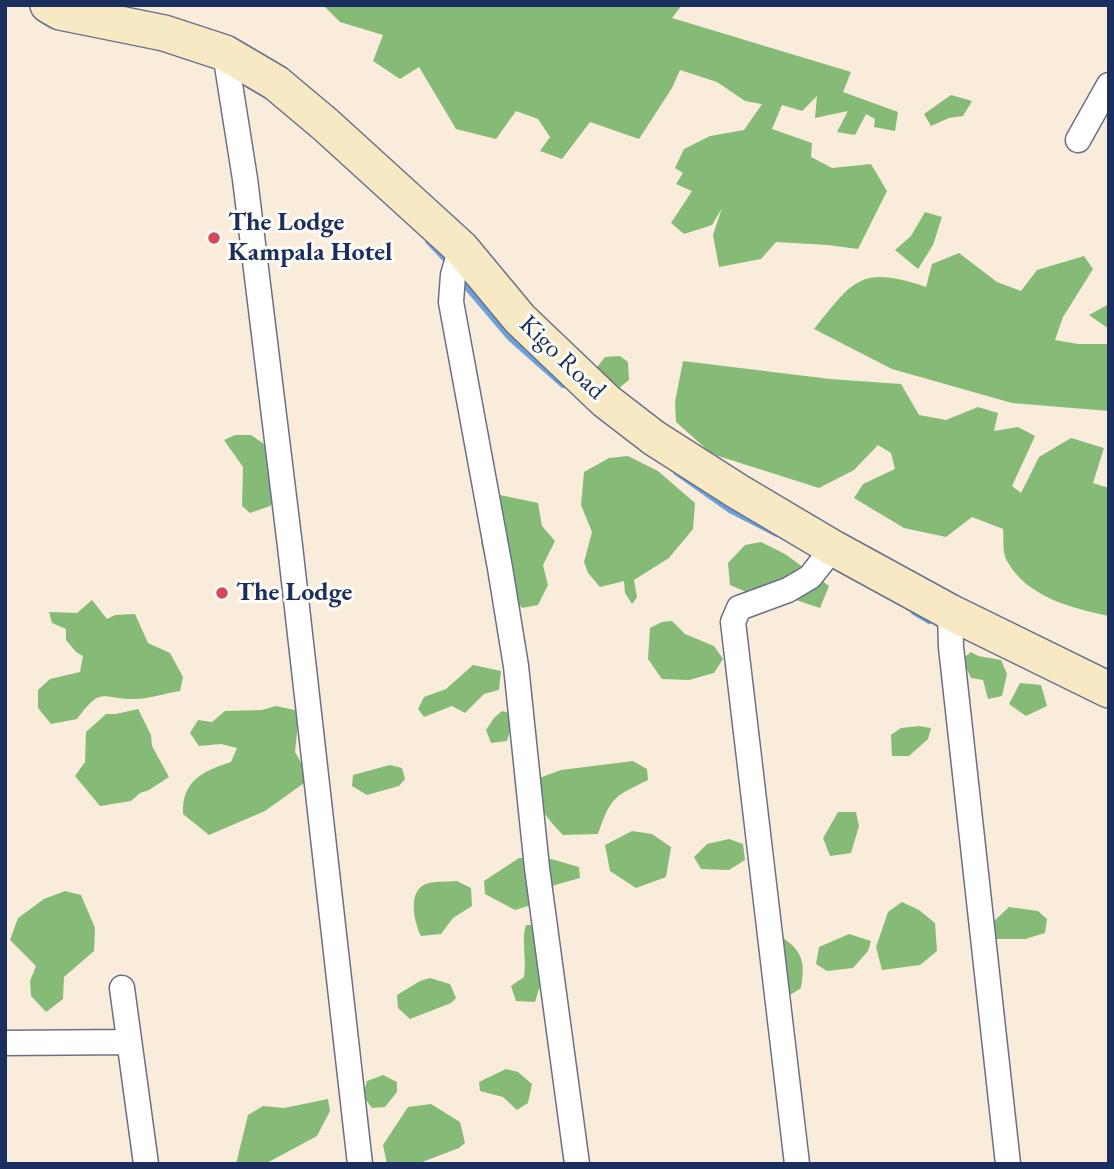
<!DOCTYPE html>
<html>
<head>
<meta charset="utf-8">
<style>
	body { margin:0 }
	#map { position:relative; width:1114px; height:1169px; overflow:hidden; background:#f9ecdb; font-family:"EB Garamond",serif }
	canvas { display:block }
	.frame { position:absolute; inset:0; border:7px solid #1b2f5e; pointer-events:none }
</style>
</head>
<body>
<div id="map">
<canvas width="1114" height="1169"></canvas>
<div class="frame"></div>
</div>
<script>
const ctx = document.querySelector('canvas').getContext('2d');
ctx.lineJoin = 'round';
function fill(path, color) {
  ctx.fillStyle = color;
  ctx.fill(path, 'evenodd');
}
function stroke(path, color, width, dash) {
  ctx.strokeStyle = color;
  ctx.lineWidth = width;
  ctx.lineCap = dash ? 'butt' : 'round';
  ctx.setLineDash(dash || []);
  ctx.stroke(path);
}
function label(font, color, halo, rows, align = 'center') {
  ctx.font = font + ' "EB Garamond",serif';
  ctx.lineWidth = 6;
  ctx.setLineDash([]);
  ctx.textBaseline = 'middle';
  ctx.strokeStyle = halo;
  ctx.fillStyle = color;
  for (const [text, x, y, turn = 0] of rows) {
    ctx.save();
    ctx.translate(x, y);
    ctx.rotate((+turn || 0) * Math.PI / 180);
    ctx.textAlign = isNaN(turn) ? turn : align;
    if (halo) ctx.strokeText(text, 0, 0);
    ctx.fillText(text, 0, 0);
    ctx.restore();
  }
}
const forest = new Path2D(`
	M323,5h359l-10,13 179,54 -8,20 55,20 -3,19 -21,-4 1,-8 -9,-5 -11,21 -18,-3 11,-21 -33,7 2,-22 -15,15 -20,-6 -10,24 40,14 -1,14 21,11 39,-4 16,27 -29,58 -30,-4 -52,-3 -15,17 -42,8 -6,-32 9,-27 -10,17 -28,9 -13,-11 21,-32 -16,-7 7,-11 -8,-5 9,-19 26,-13 34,-6 18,-26 -17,-3 -28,-19 -37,-12 -8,18 -33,51 -49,-17 -28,37 -22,-8 10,-14 -12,-18 -22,-8 -20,28 -40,-10 -37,-62 -19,12 -27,-18 10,-26 -43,-13z
	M951,95l21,6 -9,15 -14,2 -18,8 -7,-12z
	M925,212l17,5 -9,28 -15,24 -23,-19 16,-14z
	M959,253l38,29 24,9 16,-21 47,-14 9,13 -30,48 -8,23 23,4h31v67l-97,-8 -120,-34 -78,-40c40,-49 46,-64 112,-42l6,-23z
	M1109,304v25l-20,-14z
	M620,356l8,6 1,18 -11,9 -21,-22 8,-10z
	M683,361l147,18 71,5 18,31 27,5 32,-13 20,6 -4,18 24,-4 17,9 -23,50 9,7 18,-36 32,-19 33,10 -11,35 16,5v128c-38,-8 -82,-19 -102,-55 -5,-8 -3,-23 -4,-32l-31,-12 -26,20 -42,-9 -50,-30 9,-14 32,-15 -4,-16 -13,-8 -24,25 -35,18 -107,-34 -36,-32 -1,-20z
	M235,435h16l19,13 7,45 -7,13 -20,7 -8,-7 1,-39 -19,-27z
	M628,456l30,15 37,32 -2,26 -24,29 -35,22 3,17 -5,7 -7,-11 -1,-12 -24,6 -12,-14 -4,-11 8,-30 -11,-27 3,-33 25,-14z
	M493,487l7,8 38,8 4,23 13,15 -12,24 5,20 -10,20 -16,3 -35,-41 -6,-25 20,-26z
	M761,542l24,12 44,32 -9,22 -24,-8 -45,-6 -21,-9 -2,-22 17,-18z
	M92,600l15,19 8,-4 20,-1 13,29 22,10 13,24 -3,14c-14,2 -31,8 -45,8 -34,0 -33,-14 -58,20l-26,5 -13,-16v-18l12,-11 30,-7 3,-16 -7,-4 -10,-12v-11l-14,-6 -3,-11 28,1z
	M672,621l13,13 29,12 9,13 -9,14 -25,7 -27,-1 -14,-20 2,-31 12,-6z
	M971,652l7,4 23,4 6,14 -5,22 -14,3 -5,-19 -12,-2 -9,-19z
	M473,665l28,6 -2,19 -15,4 -19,19 -13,-7 -28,11 -6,-8 6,-12 22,-8z
	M1020,683l21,2 6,21 -21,10 -17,-12z
	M276,706l19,4 3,12 -3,30 8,14 1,17 -39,28 -56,24 -26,-21c-1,-34 20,-43 48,-52l6,-14 -16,-4 -22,2 -9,-13 8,-13 14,2 13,-11 37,-1z
	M138,709l13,26 1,11 17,31 -20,13 -9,3 -9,8 -31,5 -25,-30 10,-14 1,-30 20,-18h10z
	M502,711l7,2 4,7 -6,21 -16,2 -5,-13 8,-12z
	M919,726l12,2 -3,11 -19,17h-17l-1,-21 10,-7z
	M633,761l14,8 1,11c-35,17 -37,17 -50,54l-35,1c-21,-22 -24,-26 -24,-57l22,-8z
	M390,765l12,3 3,11 -6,7 -32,9 -15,-9 1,-11z
	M838,812h18l3,14 -8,27 -21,3 -7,-18z
	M632,831l20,3 19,13 -5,30 -30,11 -26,-17 -5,-26z
	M729,839l14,5 2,16 -16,10 -28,-1 -7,-12 13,-13z
	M519,858l32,1 28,8 1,11 -25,7 -27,21 -13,4 -30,-16 -1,-13z
	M457,881l14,7 1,18 -19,12 -12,16 -20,2c-7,-14 -15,-48 8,-53 8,-2 19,-1 28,-2z
	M65,891l16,4 14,33 -1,23 -30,26 -1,22 -17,13 -15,-16 -1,-15 6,-15 -26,-26 8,-22 26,-19z
	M902,902l17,8 16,13 2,28 -17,14 -38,5 -6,-23 12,-35z
	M1009,907l29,4 9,8 -2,14 -20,6h-30l-3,-16z
	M526,925h5l12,51 -8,26 -19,-1 -5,-15 13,-9c3,-17 -3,-39 2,-52z
	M849,934l22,7 -3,10 -15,17 -26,3 -11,-7 3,-17z
	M781,937c23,14 24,27 20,51l-19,12z
	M430,978l20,6 6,14 -5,5 -41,16 -12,-11 -1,-13 23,-14z
	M506,1069l12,3 14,12 -4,19 -11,7 -14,-13 -23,-6 -1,-9z
	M383,1075l14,7v10l-12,15 -13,1 -9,-12 4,-15z
	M328,1099l2,12 -13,25 -52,28h-29l12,-49 15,-9 21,2z
	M431,1104l29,18 5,21 -6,5 -42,16h-30l-4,-19 25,-38z`);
const stream = new Path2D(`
	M428,241l17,18
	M465,285l45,53 53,47
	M676,472l54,38 47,24
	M914,612l15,9`);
const street = new Path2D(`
	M225,53l20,126 45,367 70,618
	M1078,140l31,-55
	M461,248l-8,27 -2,27 49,266 16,98 21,202 40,296
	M950,612l1,35 57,517
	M122,988l24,176
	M5,1043l124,-1
	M797,1164l-64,-542 6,-14 49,-18 22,-13 23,-29`);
const secondary = new Path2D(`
	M48,5l12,7 104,21 61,20 51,30 50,42 135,123 59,71 86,82 48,37 83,53 96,57 117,64 159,78`);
const markers = [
	[214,238,7,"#d1495b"],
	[222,593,7,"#d1495b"]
];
const poiNames = [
	["The Lodge",228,223],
	["Kampala Hotel",228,253],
	["The Lodge",236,593]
];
const streetNames = [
	["Kigo Road",562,358,44]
];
fill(forest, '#85bb77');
stroke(stream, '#6ea0d9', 6);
stroke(street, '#69718a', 27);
stroke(secondary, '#69718a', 38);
stroke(street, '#fff', 24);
stroke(secondary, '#f6e9c3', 35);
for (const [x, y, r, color] of markers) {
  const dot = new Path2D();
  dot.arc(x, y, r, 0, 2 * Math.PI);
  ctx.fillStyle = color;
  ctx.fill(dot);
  stroke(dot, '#fdfcf7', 2.5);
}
label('bold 26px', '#1b2f5e', '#fdfcf7', poiNames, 'left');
label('26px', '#1b2f5e', '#fdfcf7', streetNames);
</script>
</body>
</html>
